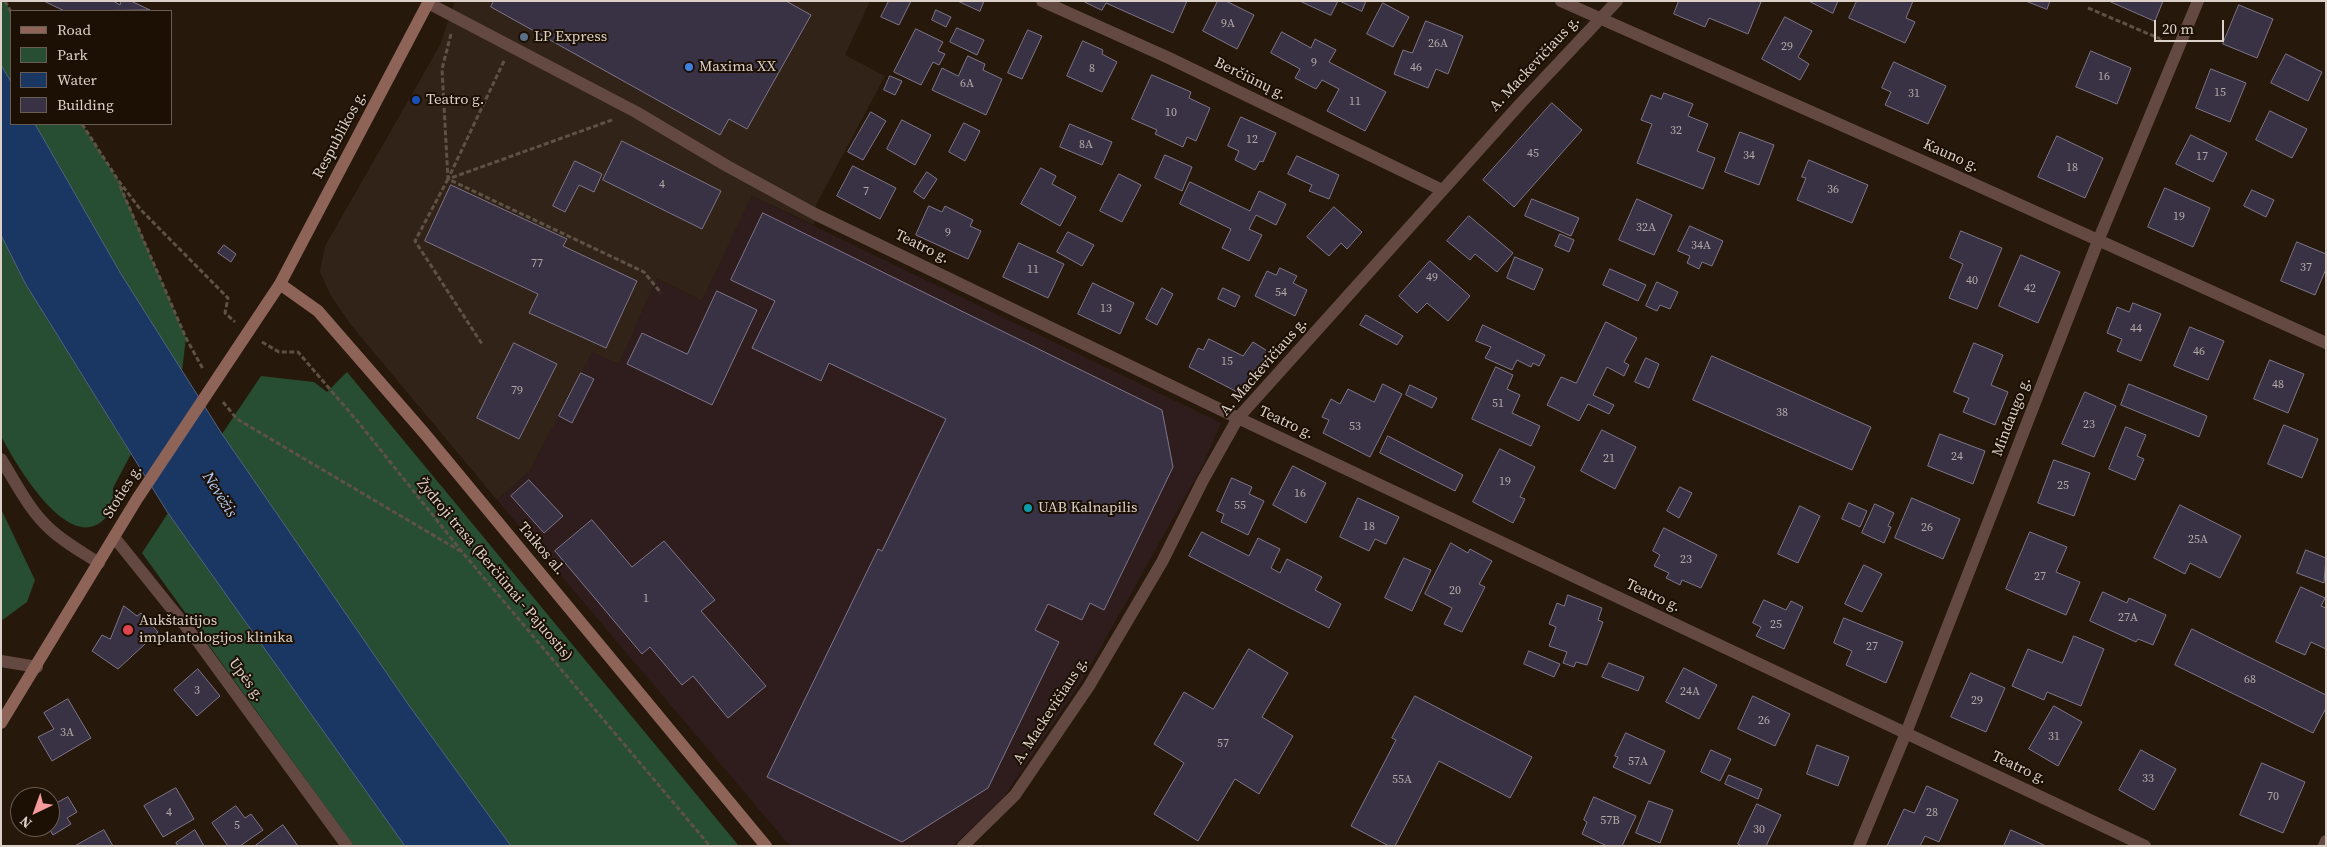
<!DOCTYPE html>
<html>
<head>
<meta charset="utf-8">
<style>
	body { margin:0 }
	#map { position:relative; width:2327px; height:847px; overflow:hidden; background:#26180a; font-family:"Source Serif 4",serif }
	canvas { display:block }
	.frame { position:absolute; inset:0; border:2px solid #dbd1c8; pointer-events:none }
	.legend { position:absolute; left:10px; top:10px; width:162px; height:115px; box-sizing:border-box; background:#1c0f03; border:1px solid #685d52; margin:0; padding:6px 9px; list-style:none; font-size:15px; color:#dbd1c8 }
	.legend li { display:flex; align-items:center; gap:10px; height:25px }
	.legend b { width:25px; border:1px solid #685d52 }
	.north { position:absolute; left:10px; top:787px; width:50px; height:50px; box-sizing:border-box; background:#1c0f03; border:1px solid #685d52; border-radius:50%; rotate:222deg; font-size:14px; font-weight:700; line-height:20px; text-align:center; color:#dbd1c8 }
	.north::after { content:''; display:block; margin:auto; width:18px; height:22px; background:#f59b9c; clip-path:polygon(50% 0,100% 100%,50% 72%,0 100%) }
	.scale { position:absolute; left:2154px; top:20px; width:70px; height:22px; box-sizing:border-box; border:2px solid #dbd1c8; border-top:0; padding-left:6px; font-size:15px; line-height:18px; white-space:nowrap; color:#dbd1c8; -webkit-text-stroke:4px #1c0f03; paint-order:stroke }
</style>
</head>
<body>
<div id="map">
<canvas width="2327" height="847"></canvas>
<div class="frame"></div>
<ul class="legend">
<li><b style="height:6px;background:#8e6358"></b>Road</li>
<li><b style="height:14px;background:#274d32"></b>Park</li>
<li><b style="height:14px;background:#1a3663"></b>Water</li>
<li><b style="height:14px;background:#393244"></b>Building</li>
</ul>
<div class="north">N</div>
<div class="scale">20 m</div>
</div>
<script>
const ctx = document.querySelector('canvas').getContext('2d');
ctx.lineJoin = 'round';
function fill(path, color) {
  ctx.fillStyle = color;
  ctx.fill(path, 'evenodd');
}
function stroke(path, color, width, dash) {
  ctx.strokeStyle = color;
  ctx.lineWidth = width;
  ctx.lineCap = dash ? 'butt' : 'round';
  ctx.setLineDash(dash || []);
  ctx.stroke(path);
}
function label(font, color, halo, rows, align = 'center') {
  ctx.font = font + ' "Source Serif 4",serif';
  ctx.lineWidth = 4;
  ctx.setLineDash([]);
  ctx.textBaseline = 'middle';
  ctx.strokeStyle = halo;
  ctx.fillStyle = color;
  for (const [text, x, y, turn = 0] of rows) {
    ctx.save();
    ctx.translate(x, y);
    ctx.rotate((+turn || 0) * Math.PI / 180);
    ctx.textAlign = isNaN(turn) ? turn : align;
    if (halo) ctx.strokeText(text, 0, 0);
    ctx.fillText(text, 0, 0);
    ctx.restore();
  }
}
const commercial = new Path2D(`
	M455,1h415l-25,54 40,21 -69,129 -2,20 -62,-29 -50,105 -45,-22 -38,85 -27,-11 -62,118 -33,29 -146,-175 -21,-31 -10,-22 5,-26 115,-201z`);
const industrial = new Path2D(`
	M752,196l469,227 -18,42 -120,214 -79,118 -51,49h-163l-293,-346 33,-29 62,-119 27,12 38,-85 45,22z`);
const green = new Path2D(`
	M1,1h4l6,11v70l-10,-17z
	M35,124h47l36,56 68,158 -4,33 -61,-97z
	M1,235l24,48 106,171 -18,34 1,15c-3,6 -7,15 -13,19 -36,28 -87,-61 -100,-86z
	M347,372l392,474h-228l-103,-142 -186,-270 39,-58 53,6 13,10z
	M1,509l34,71 -8,22 -26,19z
	M168,513l237,333h-51l-212,-293z`);
const water = new Path2D(`
	M1,65l10,17v42h24l86,150 101,160 186,270 103,142h-106l-237,-333 -143,-230 -24,-48z`);
const building = new Path2D(`
	M44,1h69l7,4 1,-4h10l19,9 -85,1z
	M494,1h292l25,14 -64,114 -18,-10 -9,16 -229,-128z
	M889,1h22l-12,24 -18,-8z
	M958,1h26l-4,10z
	M1083,1h104l-14,32 -67,-30 -4,7z
	M1218,1h8l28,14 -17,34 -34,-18z
	M1300,1h38l-7,14z
	M1340,1h26l-4,10z
	M1679,1h80l2,1 -13,32 -39,-16 -4,9 -31,-13z
	M1809,1h29l-5,12z
	M1857,1h56l-7,17 9,4 -10,21 -56,-25z
	M2026,1h24l-3,8z
	M2109,1h54l-8,20z
	M1383,3l26,14 -16,30 -26,-13z
	M2239,5l34,14 -16,39 -34,-14z
	M936,10l15,7 -5,10 -14,-7z
	M1785,17l27,14 -14,26 11,7 -9,16 -38,-21z
	M1426,21l37,15 -15,38 -12,-5 -8,19 -34,-14 9,-24 9,3z
	M957,28l27,12 -7,15 -27,-13z
	M916,29l27,13 -5,9 7,3 -6,11 -6,-3 -12,23 -27,-13z
	M1028,30l14,6 -20,43 -14,-6z
	M1282,32l29,16 4,-9 21,11 -7,12 57,30 -21,39 -38,-20 12,-22 -17,-9 -6,9 -21,-11 5,-9 -29,-16z
	M1083,41l20,9 -1,4 15,8 -15,30 -35,-16z
	M2091,51l40,17 -14,36 -41,-17z
	M2286,54l36,18 -14,29 -37,-18z
	M968,56l17,8 -2,6 19,9 -16,36 -54,-25 10,-22 16,8z
	M1894,62l52,24 -18,38 -43,-19 6,-13 -9,-4z
	M2211,69l35,14 -16,39 -34,-14z
	M1152,75l39,17 -2,6 21,10 -14,33 -9,-4 -4,10 -28,-13 2,-4 -25,-11z
	M890,76l12,5 -7,14 -11,-5z
	M1664,93l29,11 -5,12 20,8 -11,27 18,7 -12,31 -66,-26 15,-39 -11,-4 10,-25 10,4z
	M1552,103l30,27 -68,77 -31,-27z
	M2270,111l37,18 -15,29 -36,-18z
	M871,112l15,9 -23,39 -15,-8z
	M1241,117l35,16 -13,29 -3,-1 -5,9 -20,-10 4,-9 -11,-5z
	M902,120l29,15 -16,30 -28,-16z
	M964,123l16,8 -15,30 -16,-9z
	M1070,124l42,18 -10,23 -42,-18z
	M1740,132l34,13 -15,40 -34,-13z
	M2191,135l36,18 -14,29 -37,-18z
	M2057,136l46,22 -18,40 -47,-21z
	M622,141l99,50 -19,38 -99,-49z
	M1165,155l27,12 -10,24 -27,-13z
	M1297,156l42,19 -10,24 -20,-8 3,-6 -24,-11z
	M1809,160l59,25 -16,38 -55,-23 9,-22 -4,-1z
	M575,161l27,13 -8,18 -15,-7 -14,27 -12,-6z
	M853,166l43,22 -16,31 -43,-23z
	M1041,168l15,8 -4,8 24,13 -16,29 -39,-22z
	M927,172l10,7 -13,20 -10,-7z
	M1119,174l22,11 -19,37 -22,-11z
	M1190,182l60,29 9,-20 27,13 -10,21 -20,-10 -7,14 13,6 -13,26 -27,-13 9,-19 -51,-25z
	M451,185l116,54 -4,7 74,35 -31,67 -77,-35 9,-19 -113,-53z
	M2165,188l45,20 -17,39 -45,-20z
	M2252,190l22,10 -8,17 -22,-11z
	M1532,199l47,19 -8,18 -46,-20z
	M1637,199l35,16 -18,40 -35,-15z
	M929,206l13,6 3,-6 28,14 -3,6 11,5 -13,28 -52,-24z
	M1334,207l28,25 -15,17 -6,-6 -12,13 -22,-19z
	M763,213l399,197 11,57 -69,143 -14,-7 -8,17 -34,-16 -13,26 24,12 -71,146 -86,54 -135,-65 111,-228 4,2 64,-132 -117,-56 -8,18 -69,-33 23,-47 -44,-21z
	M1469,216l44,37 -16,19 -22,-18 -5,6 -23,-19z
	M1690,226l33,15 -11,25 -10,-4 -3,7 -12,-6 3,-7 -12,-5z
	M1961,231l41,17 -25,61 -28,-11 14,-34 -13,-6z
	M1068,232l26,13 -12,21 -25,-14z
	M1560,234l14,6 -5,12 -14,-6z
	M2297,242l29,12v15l-11,26 -34,-14z
	M1019,243l45,21 -16,34 -45,-21z
	M224,245l12,9 -5,8 -13,-9z
	M2021,255l39,17 -22,51 -39,-17z
	M1515,257l28,12 -9,21 -27,-12z
	M1430,261l40,35 -22,25 -21,-18 -10,10 -18,-17z
	M1280,268l17,8 -4,7 14,7 -12,26 -40,-20 12,-25 9,4z
	M1610,269l36,16 -8,16 -35,-16z
	M1657,282l21,10 -8,17 -10,-4 -3,6 -11,-5z
	M1093,283l41,20 -14,31 -42,-20z
	M1162,288l11,6 -16,31 -11,-6z
	M1223,288l17,8 -5,11 -17,-8z
	M717,291l40,19 -45,95 -85,-41 15,-31 45,21z
	M2133,303l28,11 -20,47 -24,-10 5,-12 -15,-6 10,-26 12,5z
	M1366,315l37,21 -6,9 -37,-20z
	M1606,322l31,16 -13,24 5,3 -5,11 -17,-9 -14,28 21,10 -5,9 -21,-10 -9,17 -32,-16 14,-28 15,6z
	M1483,325l62,30 -6,11 -6,-3 -2,4 -14,-7 -5,10 -27,-12 6,-11 -15,-6z
	M2190,327l34,14 -16,39 -34,-14z
	M1209,339l34,17 10,-14 16,10 -28,42 -52,-27 9,-19 5,2z
	M514,343l43,21 -38,75 -42,-21z
	M1974,343l29,12 -12,30 17,7 -13,33 -32,-13 6,-14 -15,-6z
	M1712,356l159,71 -19,43 -159,-70z
	M1646,358l13,6 -10,24 -14,-6z
	M2270,360l34,14 -16,39 -34,-14z
	M1496,367l17,8 -6,14 13,6 -8,18 28,13 -9,20 -59,-27z
	M581,373l13,6 -22,44 -13,-7z
	M1383,384l19,10 -32,63 -47,-24 6,-13 -7,-3 9,-18 9,5 8,-15 26,13z
	M2129,384l78,32 -8,21 -78,-32z
	M1410,385l27,13 -5,10 -26,-13z
	M2085,392l31,14 -22,51 -32,-13z
	M2284,425l34,14 -16,39 -34,-14z
	M2126,427l20,8 -9,21 7,3 -9,21 -26,-11z
	M1602,430l34,17 -21,42 -34,-18z
	M1940,434l45,17 -12,33 -45,-18z
	M1388,436l75,39 -8,16 -75,-38z
	M1500,449l35,18 -15,30 5,2 -12,24 -40,-21z
	M2054,460l36,13 -16,43 -36,-13z
	M1293,466l33,17 -20,40 -33,-18z
	M1232,478l20,9 -3,7 15,7 -16,34 -27,-13 3,-8 -7,-3z
	M529,480l34,36 -19,17 -33,-37z
	M1680,487l12,6 -13,25 -12,-7z
	M1358,498l41,19 -13,27 -11,-5 -6,12 -29,-14z
	M1912,498l48,21 -17,40 -48,-21z
	M1849,503l18,8 -7,16 -18,-8z
	M1875,504l19,9 -6,13 3,1 -7,16 -22,-10z
	M2180,505l61,31 -21,42 -30,-15 -5,11 -31,-16z
	M1800,506l20,10 -22,47 -20,-9z
	M592,520l40,47 32,-26 51,59 -14,11 65,75 -38,32 -35,-42 -11,9 -32,-38 -8,7 -87,-103z
	M1664,528l53,27 -16,33 -19,-8 -2,5 -14,-7 3,-5 -15,-7 6,-11 -7,-4z
	M1202,532l47,24 9,-18 22,11 -9,19 9,5 7,-14 35,18 -7,13 26,14 -12,24 -140,-72z
	M2030,532l37,15 -11,25 24,10 -14,33 -60,-26z
	M1451,543l17,10 2,-4 22,12 -13,23 6,3 -23,45 -18,-8 8,-16 -27,-14z
	M2306,550l20,8 -2,25 -27,-10z
	M1404,558l27,12 -19,41 -27,-13z
	M1864,565l18,9 -20,38 -17,-8z
	M2301,587l24,11 -4,8 5,2v41l-15,-7 -6,13 -29,-13z
	M2103,592l24,11 2,-5 37,17 -13,30 -15,-6 -2,3 -46,-21z
	M1568,595l34,13 -4,12 5,2 -16,43 -11,-3 -2,5 -11,-4 4,-11 -18,-6 7,-19 -7,-3 8,-21 7,3z
	M1764,600l22,10 5,-9 12,6 -19,42 -28,-13 5,-9 -8,-4z
	M124,606l13,10 4,-3 17,19 -40,37 -26,-18 10,-16 8,4z
	M1844,618l59,24 -17,41 -40,-18 6,-14 -18,-8z
	M2192,629l134,66v13l-13,25 -138,-68z
	M2074,636l30,13 -23,57 -34,-14 -3,8 -32,-14 16,-37 34,14z
	M1249,649l39,24 -26,44 31,19 -34,58 -24,-15 -37,62 -44,-27 30,-51 -30,-19 30,-52 29,17z
	M1529,651l31,13 -6,13 -30,-13z
	M1609,663l35,14 -6,14 -36,-14z
	M1684,668l33,17 -18,34 -33,-17z
	M198,669l22,27 -23,20 -23,-26z
	M1971,673l34,15 -19,44 -35,-15z
	M1415,696l117,61 -22,41 -71,-37 -44,85h-6l-38,-20 45,-86 -4,-2z
	M1753,696l37,18 -15,32 -37,-17z
	M68,699l23,39 -39,23 -14,-24 16,-8 -10,-16z
	M2054,706l28,16 -24,44 -29,-17z
	M1626,733l39,18 -15,33 -37,-17 5,-10 -3,-1z
	M1817,745l32,12 -11,29 -31,-12z
	M1711,750l20,9 -11,22 -19,-9z
	M2141,750l35,19 -22,41 -35,-20z
	M2262,763l43,19 -22,51 -43,-18z
	M1729,775l33,14 -4,10 -33,-15z
	M1927,786l31,14 -19,42 -14,-6 -5,10h-33l17,-37 10,4z
	M176,788l18,31 -31,18 -19,-31z
	M68,797l9,15 -10,6 4,6 -18,11 -5,-8h2v-20z
	M1594,797l42,19 -14,30h-15l-25,-12 5,-12 -3,-2z
	M1649,801l24,9 -13,33 -24,-10z
	M1757,804l24,11 -15,31h-24l-4,-2z
	M236,806l9,12 6,-4 12,16 -23,16h-12l-16,-23z
	M283,825l15,21h-43z
	M104,830l9,16h-38z
	M195,830l9,16h-26l-2,-3z
	M2011,830l35,16h-42z`);
const path = new Path2D(`
	M5,1l6,11
	M2088,8l75,32
	M451,34l-9,35 6,110 196,93 17,21
	M504,61l-56,118 164,-59
	M82,124l36,56 22,29 88,89 -3,15 10,9
	M448,179l-33,62 67,103
	M120,186l66,152 17,31
	M262,342l17,10h19l61,71 104,130 247,293
	M223,402l14,17 223,132`);
const minor = new Path2D(`
	M1042,1l127,57 273,132
	M1561,1l384,170 381,172
	M428,3l208,109 91,54 88,48 423,204 907,428
	M1,459c15,24 28,51 49,70 15,14 32,23 49,34
	M114,537l82,102 151,207
	M1,661l36,6
	M963,846l52,-51 74,-109 73,-124 41,-82 35,-62 282,-314 97,-103
	M1859,846l47,-113 192,-492 100,-240
	M2324,846l2,-5`);
const secondary = new Path2D(`
	M280,284l38,27 107,123 341,412
	M1,723l136,-224 143,-215 149,-283`);
const markers = [
	[524,37,5,"#5c6f8a"],
	[689,67,5,"#3f7fe0"],
	[416,100,5,"#1a4fb4"],
	[1028,508,5,"#0f9aa8"],
	[128,630,6,"#e0444e"]
];
const numberNames = [
	["9A",1228,24],
	["26A",1438,44],
	["29",1787,47],
	["9",1314,63],
	["46",1416,68],
	["8",1092,69],
	["16",2104,77],
	["6A",967,84],
	["15",2220,93],
	["31",1914,94],
	["11",1355,102],
	["10",1171,113],
	["32",1676,131],
	["12",1252,140],
	["8A",1086,145],
	["45",1533,154],
	["34",1749,156],
	["17",2202,157],
	["18",2072,168],
	["4",662,185],
	["36",1833,190],
	["7",866,192],
	["19",2179,217],
	["32A",1646,228],
	["9",948,233],
	["34A",1701,246],
	["77",537,264],
	["37",2306,268],
	["11",1033,270],
	["49",1432,278],
	["40",1972,281],
	["42",2030,289],
	["54",1281,293],
	["13",1106,309],
	["44",2136,329],
	["46",2199,352],
	["15",1227,362],
	["48",2278,385],
	["79",517,391],
	["51",1498,404],
	["38",1782,413],
	["23",2089,425],
	["53",1355,427],
	["24",1957,457],
	["21",1609,459],
	["19",1505,482],
	["25",2063,486],
	["16",1300,494],
	["55",1240,506],
	["18",1369,527],
	["26",1927,528],
	["25A",2198,540],
	["23",1686,560],
	["27",2040,577],
	["20",1455,591],
	["1",646,599],
	["27A",2128,618],
	["25",1776,625],
	["27",1872,647],
	["68",2250,680],
	["3",197,691],
	["24A",1690,692],
	["29",1977,701],
	["26",1764,721],
	["3A",67,733],
	["31",2054,737],
	["57",1223,744],
	["57A",1638,762],
	["33",2148,779],
	["55A",1402,780],
	["70",2273,797],
	["4",169,813],
	["28",1932,813],
	["57B",1610,821],
	["5",237,826],
	["30",1759,830]
];
const poiNames = [
	["LP Express",534,37],
	["Maxima XX",699,67],
	["Teatro g.",426,100],
	["UAB Kalnapilis",1038,508],
	["Aukštaitijos",139,621],
	["implantologijos klinika",139,638]
];
const streetNames = [
	["A. Mackevičiaus g.",1535,64,-47],
	["Berčiūnų g.",1250,79,26],
	["Respublikos g.",340,135,-62],
	["Kauno g.",1951,156,24],
	["Teatro g.",922,247,26],
	["A. Mackevičiaus g.",1264,367,-49],
	["Mindaugo g.",2012,417,-69],
	["Teatro g.",1286,423,25],
	["Stoties g.",123,492,-58],
	["Taikos al.",541,549,50],
	["Žydroji trasa (Berčiūnai - Pajuostis)",494,570,50],
	["Teatro g.",1653,596,25],
	["Upės g.",246,680,54],
	["A. Mackevičiaus g.",1051,711,-57],
	["Teatro g.",2019,768,25]
];
const waterNames = [
	["Nevėžis",219,495,58]
];
fill(commercial, '#312318');
fill(industrial, '#2f1d1d');
fill(green, '#274d32');
fill(water, '#1a3663');
stroke(water, '#546481', 1);
fill(building, '#393244');
stroke(building, '#7d7589', 1);
stroke(path, '#5e5245', 3, [5, 2.5]);
stroke(minor, '#644942', 12);
stroke(secondary, '#8e6358', 12);
for (const [x, y, r, color] of markers) {
  const dot = new Path2D();
  dot.arc(x, y, r, 0, 2 * Math.PI);
  ctx.fillStyle = color;
  ctx.fill(dot);
  stroke(dot, '#1c0f03', 2);
}
label('12px', '#b2a9a7', null, numberNames);
label('15px', '#dbd1c8', '#1c0f03', poiNames, 'left');
label('15px', '#dbd1c8', '#1c0f03', streetNames);
label('italic 16px', '#b0ccf9', '#1c0f03', waterNames);
</script>
</body>
</html>
